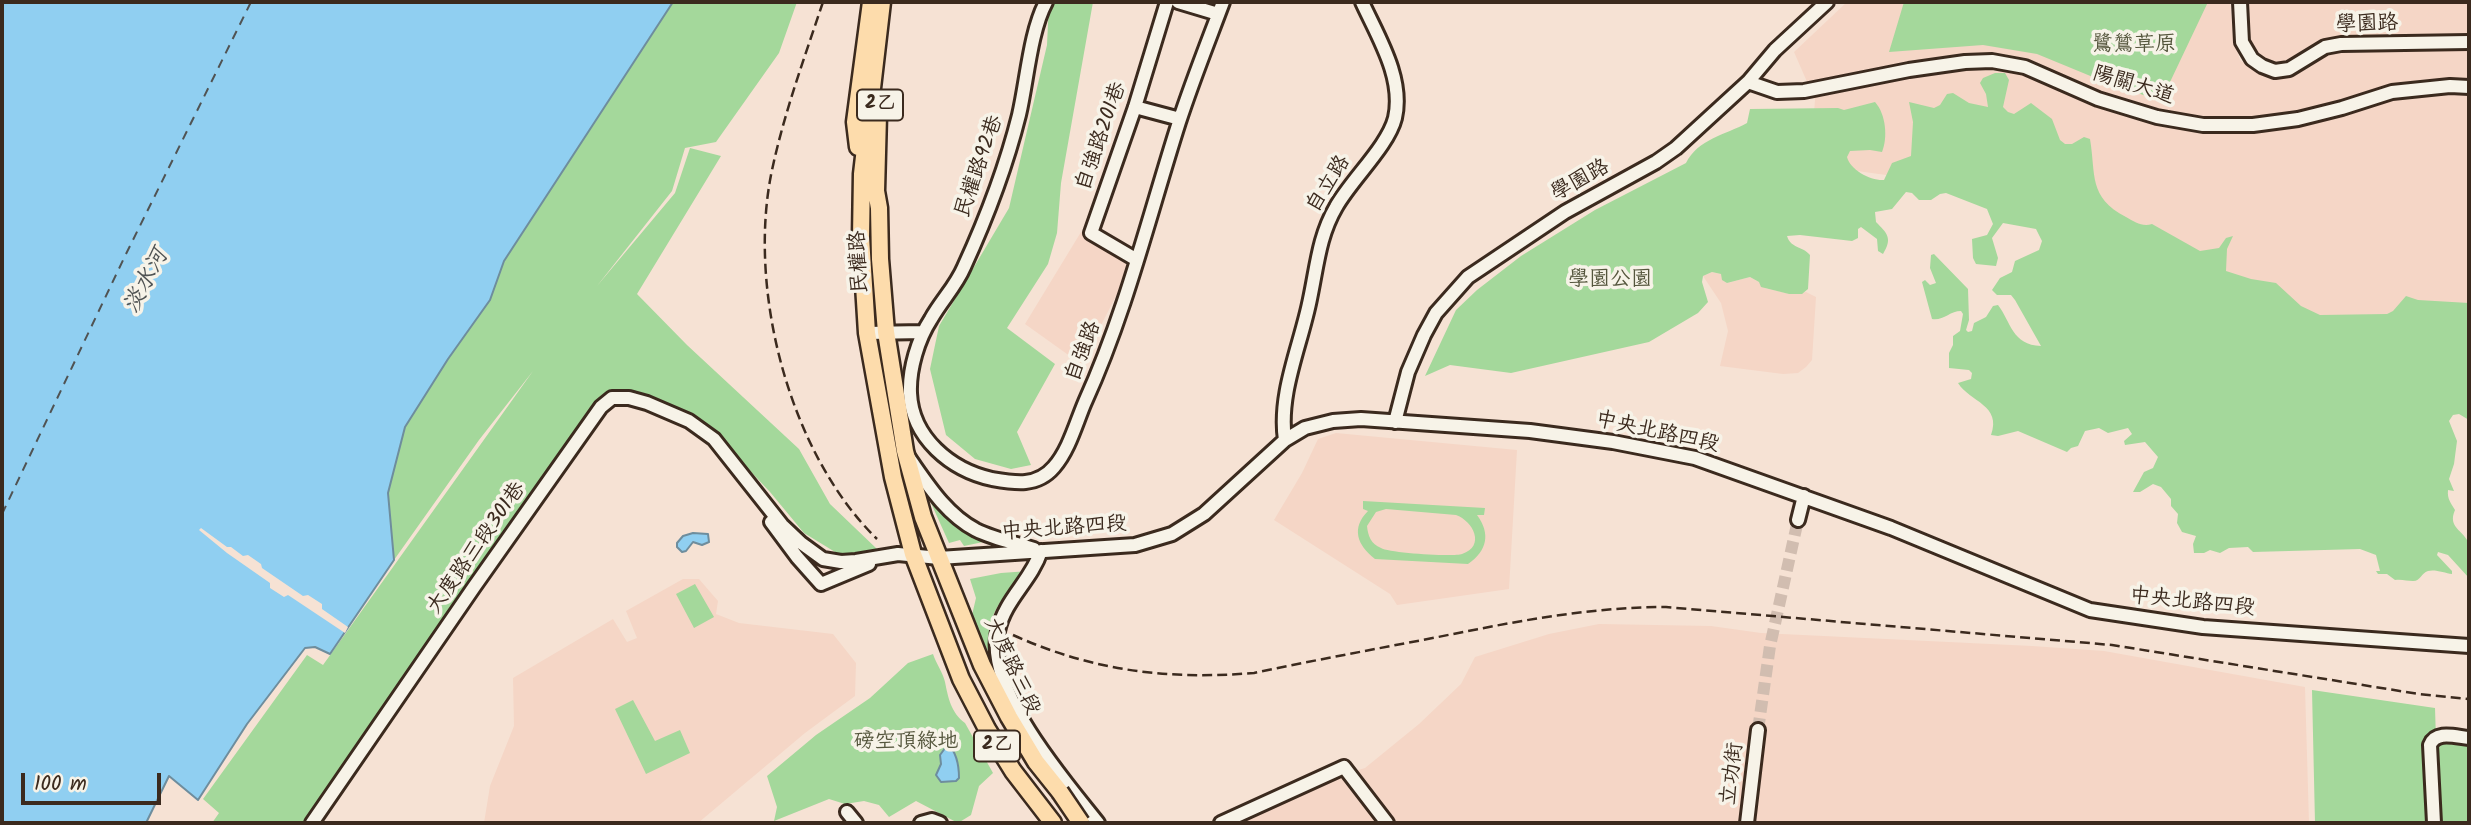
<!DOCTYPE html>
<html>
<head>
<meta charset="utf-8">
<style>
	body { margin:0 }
	#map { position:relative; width:2471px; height:825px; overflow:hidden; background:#f6e2d4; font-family:Kalam,sans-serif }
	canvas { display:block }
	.frame { position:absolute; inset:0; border:4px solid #3b2a1e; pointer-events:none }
	.scale { position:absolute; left:21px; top:773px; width:140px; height:32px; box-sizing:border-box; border:4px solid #3b2a1e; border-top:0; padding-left:9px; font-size:21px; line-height:24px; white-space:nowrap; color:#3b2a1e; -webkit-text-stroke:5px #f7f3e8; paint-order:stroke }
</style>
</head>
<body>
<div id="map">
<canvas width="2471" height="825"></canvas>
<div class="frame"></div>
<div class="scale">100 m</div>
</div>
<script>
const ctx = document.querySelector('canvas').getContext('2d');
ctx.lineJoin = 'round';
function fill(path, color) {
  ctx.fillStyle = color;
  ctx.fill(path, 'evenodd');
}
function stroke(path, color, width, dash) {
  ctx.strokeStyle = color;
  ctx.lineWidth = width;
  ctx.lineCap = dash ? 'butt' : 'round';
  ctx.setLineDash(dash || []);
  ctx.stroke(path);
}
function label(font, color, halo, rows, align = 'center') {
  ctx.font = font + ' Kalam,"LXGW WenKai TC",sans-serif';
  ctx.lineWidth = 7;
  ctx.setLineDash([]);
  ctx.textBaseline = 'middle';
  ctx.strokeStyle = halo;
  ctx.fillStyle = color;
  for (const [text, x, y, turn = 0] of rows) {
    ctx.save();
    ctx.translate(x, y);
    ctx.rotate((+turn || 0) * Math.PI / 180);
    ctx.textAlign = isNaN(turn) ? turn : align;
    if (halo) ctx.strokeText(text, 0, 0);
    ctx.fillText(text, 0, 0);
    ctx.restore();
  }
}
const built = new Path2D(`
	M1847,2h383l3,35 7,23 17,13 23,5 19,-5 26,-20 144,-4v271l-130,5 -431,-147 -87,-12 -7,-53 1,-13 -21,-48z
	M2245,2h224v35l-153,5 -30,21 -12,2 -19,-8 -8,-14z
	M1081,232l50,35 -50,97 -56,-40z
	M1712,272l9,2 6,9 23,-6 9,5 6,6 25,6 16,-2 10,5 -4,63 -6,7 -8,6 -15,1 -63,-8 8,-35 -7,-28 -18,-27z
	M1336,433l181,17 -8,139 -112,16 -7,-11 -116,-74 28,-47 16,-34z
	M683,579h16l19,22 -2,13 23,9 94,11 23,29 -1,33 -50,37 -107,90h-214l6,-37 24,-60 -1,-48 100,-59 14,23 10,-4 -11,-27z
	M1599,624l112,2 50,7 271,13 72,5 201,36 4,136h-1069l95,-46 30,-9 54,-44 42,-40 14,-27 74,-23z`);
const green = new Path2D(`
	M673,2h124l-18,51 -63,89 -31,6 -13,43 -75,95 78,-93 15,-45 31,8 -84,138 50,51 112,104 31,55 47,45 -37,6 -36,-22 -34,-41 -68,-72 -76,-25 -18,1 -299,427h-97l7,-10 -16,-14 104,-144 16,10 210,-294 -54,69 -85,120 -6,-66 17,-67 43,-68 42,-59 14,-39z
	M1049,2h44l-32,181 -4,50 -9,31 -41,64 48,36 -38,68 14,33 -20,4 -36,-10 -29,-24 -16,-66 9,-43 70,-118 38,-163z
	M1904,2h304l-47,99 -56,-19 -68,-28 -54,-9 -94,7z
	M1995,73h10l4,7 -6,27 5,5 6,2 17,-11 21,16 8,21 5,4h7l12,-7 6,2c6,36 -2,58 36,78 9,5 16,10 26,7l48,27 19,-3 7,-10 7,-2 -6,13 -1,22 25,8 25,4 25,23 19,9 67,-1 6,-3 13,-15 12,4 51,3v117l-10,-6 -6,1 -4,6 8,20 -3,23 -5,15 5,12 -6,-1c-1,9 3,13 7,20 -8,18 9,20 14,34 2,9 0,24 0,34l-21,-23 -10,-3 -1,3 15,16v3c-7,-1 -17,-5 -24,-3 -7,2 -7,10 -15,10 -6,0 -11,-2 -18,-1l-8,-6h-9l-2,-3h4l-4,-16 -16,-6 -107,3 -5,-5 -19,1 -9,5 -10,-3 -6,3h-10l-1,-9 3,-8 -14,-4 -5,-9 1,-9 -7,-8v-7l-10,-12 -8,-3 -13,8h-7l11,-20 9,-4 5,-11 -13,-15 -20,3 -1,-4 8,-7 -4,-6 -20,5 -9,-5 -14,3 -7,15 -7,2 -4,4 -49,-21 -20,5 -7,-1c11,-30 -21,-33 -33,-52l13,-4 1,-6 -3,-3 -20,-2v-15l4,-8v-9l7,-5 3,-17 -2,-3c-11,0 -18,10 -29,8l-10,-37 3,-2 5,5 6,-2 -6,-15 1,-13 3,-1 34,35 1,31 -3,10 2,2 4,-1 2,-8 12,-6 7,-11 5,-1c13,17 14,40 43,41l-26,-46 -4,-5h-14l-5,-5 8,-12 12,-6 3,-11 24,-11 3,-9 -6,-12 -33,-6 -11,15 6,20 -2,8 -20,-2 -3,-6 -1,-19 15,-4 6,-11 -6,-15 -41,-16 -6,1 -9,6h-12l-7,-7 -6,-1 -14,17 -17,3 1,10c11,11 17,16 7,32l-5,-3 -1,-12 -16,-12 -3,2v9l-6,3 -52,-6 -13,1c4,13 16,10 23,19l-2,34 -6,5h-13l-28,-7 -2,-5 -9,-5 -23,6 -5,-3 -1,-6 -9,-2 -9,4 -1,6 6,20 -10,11 -49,29 -138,31 -61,-8 -25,11 31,-66 21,-20 44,-34 74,-46 91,-47c12,-24 39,-28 61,-40l3,-14 88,-1 6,2 31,-8c11,12 13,36 7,50l-12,-2 -20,1 -3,6c3,13 24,24 37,23l8,-17 19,-7 2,-34 -4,-20 25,6 6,-3 7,-11 6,-1 16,10 19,4 -2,-13 -6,-11 3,-5z
	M1363,501l122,7 -1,7h-7c14,19 10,36 -9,49l-93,-5c-18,-14 -24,-31 -7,-48l-5,-2zM1386,509l70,6c17,6 30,31 6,39 -9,3 -73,-1 -81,-6 -10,-4 -13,-12 -14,-22l9,-14z
	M931,503h3l22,22 27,17 -19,4 -4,-6 -11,3z
	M1029,571c-21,19 -42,40 -40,71 1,7 4,14 4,21l-21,-48 4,-17 -6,-19 31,-6z
	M695,584l19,33 -20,11 -18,-34z
	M933,654c3,9 10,19 12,28 3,15 6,31 20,41l28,50 -14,13 -8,29 -13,8 -42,-22 -27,16 -10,-12 -15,-4 -19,3 -16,-5 -55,22 3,-14 -10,-31 49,-41 54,-37 38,-35z
	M2312,690l123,18 1,32 33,4v79h-154z
	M633,700l22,41 25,-11 10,23 -44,21 -31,-65z`);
const water = new Path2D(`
	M2,2h671l-169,259 -14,39 -42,59 -43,68 -17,66 6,67 -64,94 -15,-7 -10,1 -58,76 -49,76 -29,-24 -23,47h-144z
	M693,533l15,1 1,8 -7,3 -9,-3 -7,9 -4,1 -5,-5v-4l6,-7z
	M948,744c9,9 11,21 11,34l-3,3 -15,1 -5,-7 5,-11 -1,-9z`);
const pier = new Path2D(`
	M201,528l26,19h4l12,9 5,-1 13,9 1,4 41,28 5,-1 14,9v5l26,18 -3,6 -57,-38 -4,2 -14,-9v-5l-43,-30 -28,-23z`);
const ferry = new Path2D(`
	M2,514l123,-258 126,-254`);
const minorTunnel = new Path2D(`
	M1758,730l12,-84 28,-126`);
const minor = new Path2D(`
	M1046,2c-16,30 -19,79 -27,113 -13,52 -33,104 -55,152 -8,19 -23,34 -33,52 -13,20 -22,50 -21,74 2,45 41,77 82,86 23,4 45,8 62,-12 15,-17 22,-44 31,-65 41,-90 64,-186 94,-280 13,-40 29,-80 44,-120
	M1178,2l40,12
	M2240,2l2,40 10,17 10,7 13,5 14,-2 36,-22 16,-3 128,-2
	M1748,82l29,10 27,-1 105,-21 56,-8 27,-1 33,6 73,32 59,18 46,8h50l45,-6 44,-11 50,-16 58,-6 19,1
	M1135,107l45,12
	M1137,260l-46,-27 44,-126 32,-105
	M867,333l56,-1
	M1395,422l13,-50 16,-37 12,-22 32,-36 97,-65 91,-50 20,-14 72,-66 27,-32 52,-48
	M1285,440c-7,-47 16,-95 25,-141 7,-33 9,-63 26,-92 15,-27 52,-61 59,-89 9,-40 -17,-81 -33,-116
	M909,458c19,27 37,56 67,72 18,9 39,13 58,19
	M1798,520l6,-24
	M771,522l26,35 24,27
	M1041,551c-10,30 -36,48 -43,80 -13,59 66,149 100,192
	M821,584l48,-20
	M847,812l9,11
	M312,823l162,-236 127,-180 11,-9h17l18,5 42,18 25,18 68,86 19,18 22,16 18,3 15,-1 42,-7 41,4 196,-13 37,-11 32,-20 81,-74 20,-12 28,-7 28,-2 169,12 83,11 82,16 196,70 199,82 113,17 266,19
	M921,823l11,-3 8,3
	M1221,823l123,-56 43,56
	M1747,823l11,-93
	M2434,823l-4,-78c6,-15 26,-8 39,-7`);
const major = new Path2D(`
	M882,2l-20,172 -1,63 6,96 26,144 20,77 48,125 26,50 26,42 40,52
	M878,115l-2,76 3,17 1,51 6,73 19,119 18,66 59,148 27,52 27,45 24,30
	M858,147l-3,-25 16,-120`);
const rail = new Path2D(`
	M823,2c-19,57 -40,114 -52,173 -23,118 19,279 106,364
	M1013,635c80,36 154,45 241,38 61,-13 122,-24 184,-36 75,-15 150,-30 228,-30l446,38 307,49 50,5`);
const majorBridge = new Path2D(`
	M1060,792l21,31`);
const shields = [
	[880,105,46],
	[997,746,46]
];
const shieldNames = [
	["2乙",880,105],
	["2乙",997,746]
];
const streetNames = [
	["學園路",2367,26,-2],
	["陽關大道",2133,87,17],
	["自強路201巷",1103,137,-71],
	["民權路92巷",981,167,-71],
	["學園路",1581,182,-29],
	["自立路",1330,185,-58],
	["民權路",861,262,-93],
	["自強路",1085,352,-69],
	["中央北路四段",1657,434,12],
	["中央北路四段",1064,530,-4],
	["大度路三段301巷",478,549,-55],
	["中央北路四段",2192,604,6],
	["大度路三段",1010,667,65],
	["立功街",1734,774,-83]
];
const parkNames = [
	["鷺鷥草原",2134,46],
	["學園公園",1610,281],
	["磅空頂綠地",906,743]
];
const waterNames = [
	["淡水河",148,282,-62]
];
fill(built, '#f5d6c6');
fill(green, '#a4d89b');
fill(water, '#90cff1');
stroke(water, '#6e8d9d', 2);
fill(pier, '#f6e2d4');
stroke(ferry, '#505353', 2, [9, 7]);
stroke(minorTunnel, '#d1bdb0', 12, [12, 6]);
stroke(minor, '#3b2a1e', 18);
stroke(major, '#3b2a1e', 21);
stroke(minor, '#f7f3e8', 12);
stroke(major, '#fddcac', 16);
stroke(rail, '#3b2a1e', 2.5, [10, 5]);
stroke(majorBridge, '#3b2a1e', 21, []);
stroke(majorBridge, '#fddcac', 16);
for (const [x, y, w] of shields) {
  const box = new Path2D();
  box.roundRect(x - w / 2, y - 15.5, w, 31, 5);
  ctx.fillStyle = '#f7f3e8';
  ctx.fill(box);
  stroke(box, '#3b2a1e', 2);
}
label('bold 19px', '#3b2a1e', null, shieldNames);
label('21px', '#3b2a1e', '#f7f3e8', streetNames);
label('21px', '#55563d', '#f7f3e8', parkNames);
label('italic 23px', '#505353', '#f7f3e8', waterNames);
</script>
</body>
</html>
